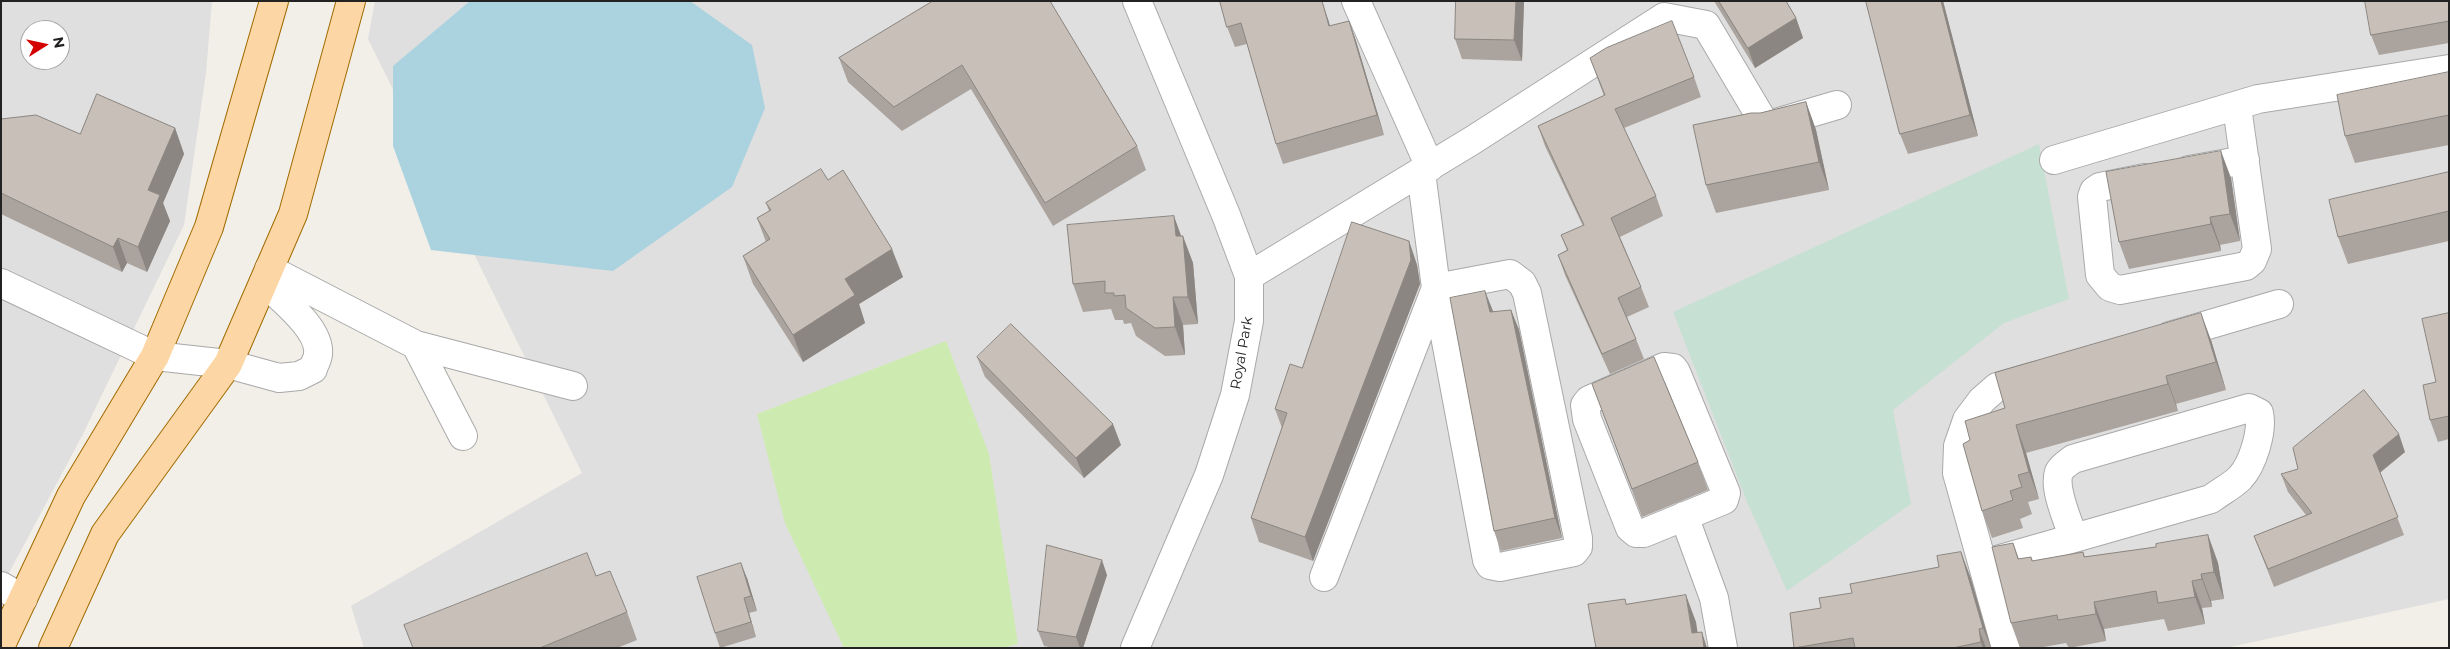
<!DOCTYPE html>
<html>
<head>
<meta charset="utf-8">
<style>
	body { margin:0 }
	#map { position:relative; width:2450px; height:649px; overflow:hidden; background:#f2efe9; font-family:Montserrat,sans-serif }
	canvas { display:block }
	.frame { position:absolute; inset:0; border:2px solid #222; pointer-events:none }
	.north { position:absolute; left:20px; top:20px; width:50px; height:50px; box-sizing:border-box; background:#fff; border:1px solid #a7a7a7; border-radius:50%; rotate:80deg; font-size:14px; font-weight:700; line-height:20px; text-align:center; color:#222 }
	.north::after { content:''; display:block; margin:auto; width:18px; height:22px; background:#d40000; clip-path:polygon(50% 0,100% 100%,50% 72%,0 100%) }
</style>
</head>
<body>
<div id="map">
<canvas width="2450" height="649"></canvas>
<div class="frame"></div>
<div class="north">N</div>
</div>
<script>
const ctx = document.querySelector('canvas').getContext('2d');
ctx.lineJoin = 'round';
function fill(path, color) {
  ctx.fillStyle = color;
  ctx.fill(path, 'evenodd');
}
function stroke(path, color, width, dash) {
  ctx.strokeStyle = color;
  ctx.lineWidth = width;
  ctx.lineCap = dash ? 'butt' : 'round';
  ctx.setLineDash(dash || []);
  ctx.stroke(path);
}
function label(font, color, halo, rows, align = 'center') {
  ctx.font = font + ' Montserrat,sans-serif';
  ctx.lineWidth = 5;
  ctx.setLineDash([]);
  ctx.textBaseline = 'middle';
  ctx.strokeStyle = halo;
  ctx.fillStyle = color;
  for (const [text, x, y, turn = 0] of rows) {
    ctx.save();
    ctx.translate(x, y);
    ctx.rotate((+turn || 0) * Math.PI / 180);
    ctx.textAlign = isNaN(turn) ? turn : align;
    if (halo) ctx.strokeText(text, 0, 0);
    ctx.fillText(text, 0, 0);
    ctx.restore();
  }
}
const residential = new Path2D(`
	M1,1h211l-6,72 -22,152 -102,211 -81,152zM30,30h30v30h-30z
	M375,1h2074v598l-223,49h-1862l-13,-42 231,-133 -214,-434z`);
const grass = new Path2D(`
	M946,341l43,113 29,190 -16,4h-158l-59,-125 -28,-109z`);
const wetland = new Path2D(`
	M2039,144l30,155 -65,24 -111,87 18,94 -124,87 -39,-87 -75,-192z`);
const water = new Path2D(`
	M470,1h220l62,44 13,63 -33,79 -119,84 -182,-21 -38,-104v-80z`);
const minor = new Path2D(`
	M1356,1l74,166
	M2054,160l204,-61 191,-30
	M2189,170l56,-10
	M2145,178l-45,9 -6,4 -2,6 8,78 10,12 10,3 126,-24 6,-5 5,-12 -20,-142
	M269,269l147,76 47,91
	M1510,274l12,9 5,10 51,245v9l-4,5 -74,15 -10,-2 -3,-5 -51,-272z
	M1249,276l224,-136 191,-123 42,8 60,101 71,-21
	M1,283l154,73 73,8 51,14 20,-2 14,-7c1,-5 5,-10 5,-15 3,-25 -38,-56 -54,-72
	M2170,336l109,-32
	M416,345l157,41
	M1664,367l9,1 3,4 50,121 -2,7 -80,33h-8l-6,-5 -43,-109 -2,-14 4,-5z
	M1684,516l30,82 9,50
	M1983,564l228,-65c9,-7 21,-13 29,-21 13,-14 23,-47 19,-65l-10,-5 -176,51c-5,4 -11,7 -14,13 -6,16 9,49 14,64
	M1324,577l112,-289 -15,-116
	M1,586l22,13
	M1135,648l74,-173 26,-80 14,-74v-45l-23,-61 -89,-214
	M2006,648l-49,-175 1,-27 9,-26 15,-20 15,-13 38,-11`);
const major = new Path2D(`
	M1,645l70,-149 84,-140 54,-129 65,-226
	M53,648l52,-114 123,-170 65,-150 58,-213`);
const wall = new Path2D(`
	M933,1l204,145 9,24 -93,56 -82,-137 -69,42 -54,-49 -9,-24z
	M1220,1l108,18 2,7 19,-5 7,20 28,94 -101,29 -7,-20 -29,-100 -12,3 -8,-20z
	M1456,1h68l-2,60 -60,-2 -7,-20z
	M1714,1h72l10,17 7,20 -48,30z
	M1866,1h77l35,135 -70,18 -8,-20z
	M2449,1v42l-70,12 -8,-20z
	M1590,58l104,19 7,20 -77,31 32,68 7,20 -43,21 21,50 8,20 -22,10 9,22 8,20 -34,15 -45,-99 -7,-20 9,-5 -6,-15 22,-9 -38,-80 -7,-20 66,-30z
	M2449,72v73l-94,18 -10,-27z
	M1806,102l10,28 13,60 -113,23 -10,-28 54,-72z
	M1,119l79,15 95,-6 9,26 -21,49 7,18 -23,51 -20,-9 -5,9 -121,-58z
	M2449,172v69l-101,23 -10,-27z
	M2231,178l9,63 -20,4 1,6 -92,18 -10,-27z
	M828,180l75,97 -44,27 6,19 -62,39 -50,-78 -10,-28 23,-14 -9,-24 12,-7 -3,-8z
	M1182,236l11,27 5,61 -15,1 2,30 -20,1 -29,-20 -5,-13 -7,1 -1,-4h-8l-4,-11 -28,3 -10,-28z
	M1409,241l8,24 3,19 -107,277 -54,-19 -8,-24 31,-90 -7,-19 27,-41z
	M1511,310l8,20 43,208 -61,13 -7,-20z
	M2449,313v126l-11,3 -8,-22 6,-38z
	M2211,340l15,50 -50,14 2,7 -152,42 13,46 -11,3 4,12 -12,5 3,9 -31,10 -10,-27 -12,-71 35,-32z
	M977,357l144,88 -37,33 -99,-101z
	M1592,384l106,78 10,28 -66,27z
	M2405,452l-25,21 24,62 -130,52 -20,-51 52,-21 -18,-23 -7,-18z
	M2208,535l10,28 6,36 -13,2 1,6 -10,1 3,16 -37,7 -4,-12 -60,10 2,12 -37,7 -3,-5 -28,5h-18l-9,-25 2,-80 6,16 12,-2 2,4 50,-9 2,5 71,-10z
	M1961,552l10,27 20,69h-197l27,-40 31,-15 87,-26z
	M1107,575l-24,73h-29l-10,-2 -6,-15z
	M596,576l31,36 10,28 -20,8h-204l-9,-23z
	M747,578l10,33 -8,2 7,24 -36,11 -5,-15z`);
const shadedWall = new Path2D(`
	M1322,1l6,18 8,28 -7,-21z
	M1516,1h8l-2,60 -8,-21z
	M1941,1h2l35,135 -8,-21z
	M1796,18l7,20 -48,30 -7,-20z
	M1349,21l7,20 28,94 -7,-20z
	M1806,102l10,28 13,60 -10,-28z
	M175,128l9,26 -21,49 7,18 -23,51 -9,-25 10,-57z
	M2221,151l10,27 9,63 -10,-27z
	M1174,216l9,25v-5l10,27 5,61 -10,-27 -12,-61z
	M2210,217l10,28 1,6 -10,-27z
	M118,238l9,25 -5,9 -9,-25z
	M1409,241l8,24 3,19 -107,277 -8,-24z
	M892,249l11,28 -44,27 6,19 -62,39 -10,-27 52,-56z
	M1485,291l8,20 4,21 -7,-20z
	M1173,297l10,28 2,30 -10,-28z
	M1511,310l8,20 43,208 -7,-20z
	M2201,313l10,27 15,50 -10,-28z
	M2166,376l10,28 2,7 -10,-27z
	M1113,424l8,21 -37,33 -8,-20z
	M2016,425l10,28 13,46 -10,-27z
	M2399,434l6,18 -26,21 -6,-18z
	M2208,535l10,28 6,36 -10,-27z
	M1961,552l10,27 20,69 -8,-20z
	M1102,560l5,15 -24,73h-3l-4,-11z
	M741,563l6,15 10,33 -6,-15z
	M2201,574l10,27 1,6 -10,-28z
	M2192,581l10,27 3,16 -10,-27z
	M1686,595l10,27 4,26 -8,-15z
	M744,598l5,15 7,24 -5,-15z
	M2094,602l10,27 2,12 -10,-27z
	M1979,629l7,19h-3l-2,-6z
	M1702,632l5,16h-3z`);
const building = new Path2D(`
	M933,1h117l87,145 -92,57 -83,-138 -68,42 -55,-49z
	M1220,1h102l7,25 20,-5 28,94 -101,29 -35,-121 -14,4z
	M1456,1h60l-2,39 -59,-1z
	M1719,1h67l10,17 -48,30z
	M1866,1h75l29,114 -70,19z
	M2365,1h84v20l-78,14z
	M1672,21l22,56 -79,32 41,87 -45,22 30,69 -23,11 18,41 -34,15 -44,-99 10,-5 -7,-15 23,-10 -46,-99 67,-31 -15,-37 16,-10z
	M2449,72v43l-104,21 -8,-41z
	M97,94l78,34 -27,62 12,5 -22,52 -20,-9 -5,9 -112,-54v-74l35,-4 44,19z
	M1806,102l13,60 -113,23 -13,-60 58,-12h9z
	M2221,151l9,63 -20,3 1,7 -92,18 -13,-70z
	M821,169l7,11 15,-10 49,79 -47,30 10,16 -62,40 -50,-79 27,-17 -13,-21 14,-8 -5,-7z
	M2449,172v39l-111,26 -9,-37z
	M1174,216l2,20h7l5,61h-15l2,30 -20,1 -29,-20 -1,-13 -11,1v-3h-9v-12l-32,3 -6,-59z
	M1352,222l57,19 2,19 -106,277 -54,-19 36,-105 -12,-4 15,-45 12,4z
	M1485,291l5,21 21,-2 44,208 -61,13 -44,-233z
	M2201,313l15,49 -50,14 2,8 -152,41 13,47 -11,3 4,12 -12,4 3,9 -31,11 -19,-67 7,-4 -5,-19 40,-13 -10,-35z
	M2449,313v103l-19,4 -7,-35 13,-3 -14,-63z
	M1011,324l102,100 -37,34 -99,-101z
	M1654,357l44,105 -66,27 -40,-105z
	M2364,390l35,44 -26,21 25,62 -130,52 -14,-33 58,-23 -31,-39 17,-5 -5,-21z
	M2208,535l6,37 -13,2 1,5 -10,2 3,16 -37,6 -2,-12 -62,11 2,12 -38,6 -1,-5 -46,8 -19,-76 21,-4 5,16 13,-2 1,4 51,-9 1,5 72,-10v-3z
	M1047,545l55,15 -26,77 -38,-6z
	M1961,552l22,76 -4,1 2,13 -28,6h-98l-2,-10 -59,10 -4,-35 31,-5 -2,-10 33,-5 -2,-9 89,-17 -2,-11z
	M587,553l9,23 14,-5 17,41 -87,36h-127l-9,-23z
	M741,563l10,33 -7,2 7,24 -36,11 -18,-56z
	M1686,595l6,38 10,-1 2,16h-108l-8,-44 37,-5 1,5z`);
const streetNames = [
	["Royal Park",1242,353,-80]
];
fill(residential, '#e0dfdf');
fill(grass, '#cdebb0');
fill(wetland, '#c6e0d4');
fill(water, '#aad3df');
stroke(minor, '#a9a9a9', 30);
stroke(major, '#a06b00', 30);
stroke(minor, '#fff', 28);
stroke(major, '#fcd6a4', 28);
fill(wall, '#aba49e');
fill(shadedWall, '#8b8681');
fill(building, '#c7bfb8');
stroke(building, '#8b8681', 1);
label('14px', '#222', '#fff', streetNames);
</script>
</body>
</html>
